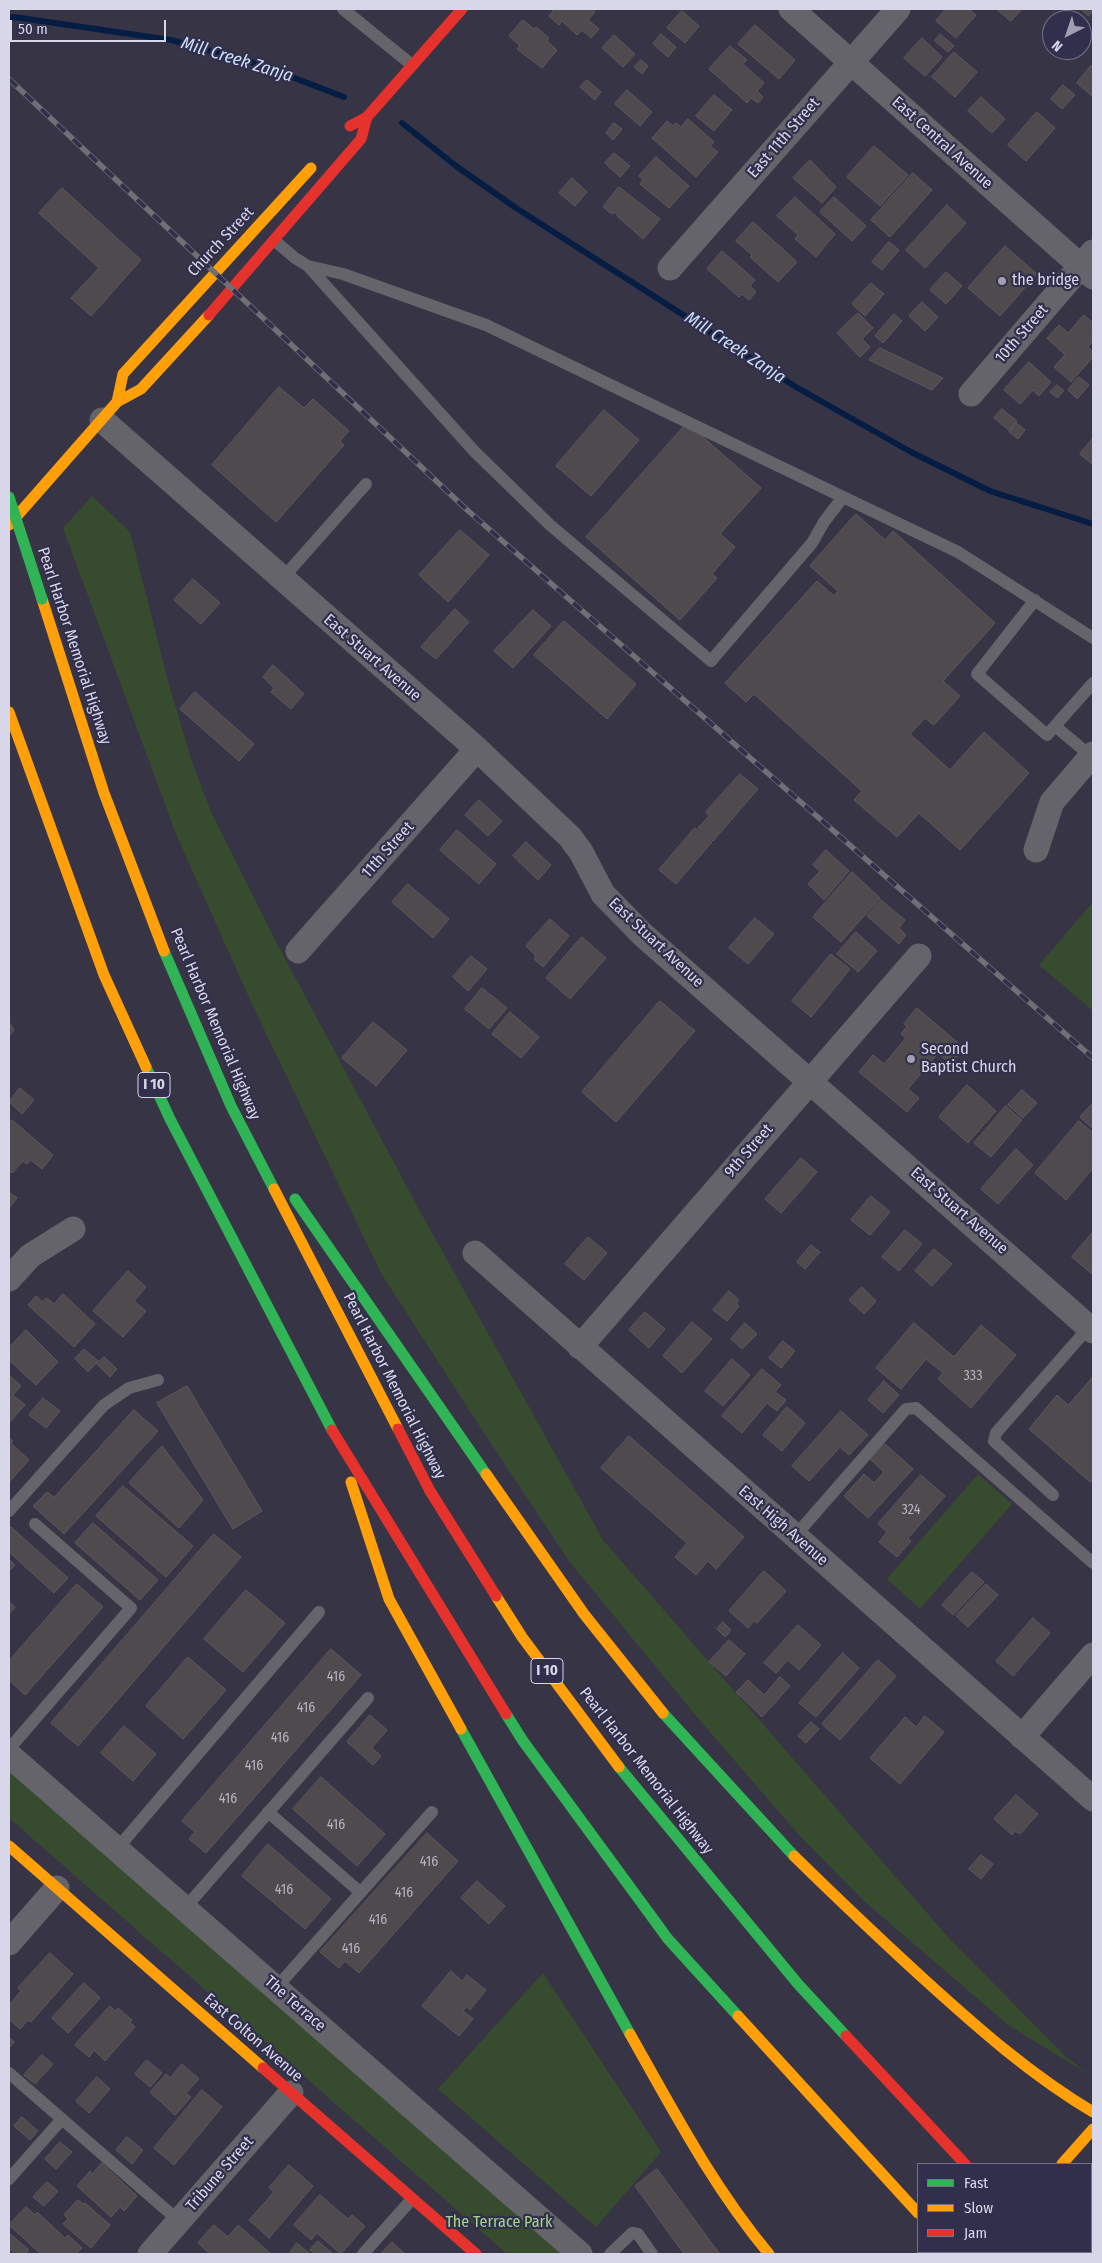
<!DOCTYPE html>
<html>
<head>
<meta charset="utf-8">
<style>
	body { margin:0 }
	#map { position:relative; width:1102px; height:2263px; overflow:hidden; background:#373545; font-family:"Fira Sans Condensed",sans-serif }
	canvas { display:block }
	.frame { position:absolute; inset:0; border:10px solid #d8d7e9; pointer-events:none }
	.legend { position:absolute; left:917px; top:2163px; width:175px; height:90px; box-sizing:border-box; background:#312f4b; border:1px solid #74728a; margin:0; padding:6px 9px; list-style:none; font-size:15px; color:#d8d7e9 }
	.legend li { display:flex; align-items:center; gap:10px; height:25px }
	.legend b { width:25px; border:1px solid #74728a }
	.north { position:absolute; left:1042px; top:10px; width:50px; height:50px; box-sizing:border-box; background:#312f4b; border:1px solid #74728a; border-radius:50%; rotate:221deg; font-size:14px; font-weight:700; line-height:20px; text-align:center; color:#d8d7e9 }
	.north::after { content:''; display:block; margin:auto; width:18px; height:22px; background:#a09eb0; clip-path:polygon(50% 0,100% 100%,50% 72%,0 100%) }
	.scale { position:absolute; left:10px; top:20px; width:156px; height:22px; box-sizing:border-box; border:2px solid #d8d7e9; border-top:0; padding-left:6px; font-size:15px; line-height:18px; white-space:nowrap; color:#d8d7e9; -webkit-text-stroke:4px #312f4b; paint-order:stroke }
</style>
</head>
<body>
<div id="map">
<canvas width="1102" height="2263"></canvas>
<div class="frame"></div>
<ul class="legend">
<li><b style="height:6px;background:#30b455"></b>Fast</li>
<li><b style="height:6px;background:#ff9f0a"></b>Slow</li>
<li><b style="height:6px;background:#e5322d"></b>Jam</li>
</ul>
<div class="north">N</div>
<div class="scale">50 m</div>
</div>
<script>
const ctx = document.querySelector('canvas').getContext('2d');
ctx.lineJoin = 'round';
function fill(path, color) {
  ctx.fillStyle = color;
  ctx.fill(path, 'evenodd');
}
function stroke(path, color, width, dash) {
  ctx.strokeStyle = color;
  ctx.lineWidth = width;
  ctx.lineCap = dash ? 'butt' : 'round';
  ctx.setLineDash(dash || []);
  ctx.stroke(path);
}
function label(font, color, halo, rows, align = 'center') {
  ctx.font = font + ' "Fira Sans Condensed",sans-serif';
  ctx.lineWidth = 4.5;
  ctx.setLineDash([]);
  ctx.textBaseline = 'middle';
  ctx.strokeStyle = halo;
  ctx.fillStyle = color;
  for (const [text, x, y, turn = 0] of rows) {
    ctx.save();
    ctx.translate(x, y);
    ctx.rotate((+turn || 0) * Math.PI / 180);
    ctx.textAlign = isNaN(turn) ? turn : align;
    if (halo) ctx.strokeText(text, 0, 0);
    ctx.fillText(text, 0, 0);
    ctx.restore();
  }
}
const green = new Path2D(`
	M92,496l38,36 39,153 23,77 19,50 62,124 143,268 187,336 344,396 117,119 24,19 -80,-49 -145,-125 -63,-64 -98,-113 -133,-162 -85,-128 -103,-160 -130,-271 -75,-168 -113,-306z
	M1093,902v109l-54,-46z
	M978,1474l34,30 -92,105 -33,-30z
	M9,1770l555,484h-57l-498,-436z
	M543,1973l118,179 -65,75 -158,-138z`);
const stream = new Path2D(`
	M9,18l5,-1 157,23 87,24 86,33
	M402,123l54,43 60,42 280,179 115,65 79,39 103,33`);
const building = new Path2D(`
	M551,9h41l3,3 -7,8 11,9 -8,9 -9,-8 -5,5 -15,-14 -3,4 -10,-9 4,-5z
	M946,9h22l8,6 -20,23 -20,-17z
	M997,9h25l-11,12z
	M1081,9h12v2l-4,5z
	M682,11l17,15 -14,17 -18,-15z
	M523,20l11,9 2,-2 13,11 -2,3 10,9 -15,18 -25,-19 3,-3 -11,-10z
	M755,25l40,35 -16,19 -41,-35z
	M661,34l15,13 -8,10 -15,-13z
	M940,34l14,12 -6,6 -13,-11z
	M614,35l21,19 -12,13 -21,-19z
	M922,38l20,19 -17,19 -21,-18z
	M730,46l17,14 -4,4 21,19 -7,8 6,6 -5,6 -7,-5 -4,5 -38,-34z
	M954,52l23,20 -22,25 -23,-20z
	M641,60l7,6 -6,8 -8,-7z
	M1091,66l2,2v29l-16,-14z
	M587,80l14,12 -6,8 -15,-13z
	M1063,85l12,10 -13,14 -11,-10z
	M627,90l25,22 -12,14 -25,-22z
	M714,95l18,15 -18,21 -18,-15z
	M981,97l24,22 -13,14 -24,-22z
	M1037,112l18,16 -29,33 -18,-16z
	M688,119l26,23 -4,4 8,6 -22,25 -44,-39 15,-17 6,5 3,-3 5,4z
	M614,123l8,6 -9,11 -7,-7z
	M874,146l34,29 -28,31 -33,-29z
	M614,153l16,13 -10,11 -15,-14z
	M656,157l33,29 -20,22 -29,-24 3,-4 -4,-4z
	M810,160l26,27 -14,16 -29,-25z
	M913,173l19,17 -42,47 -19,-17z
	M572,178l15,14 -12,14 -16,-13z
	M619,187l41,32 -17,20 -25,-22 -3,-5 -3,2 -9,-7z
	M62,188l79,72 -50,56 -20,-18 28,-30 -60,-55z
	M795,197l40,37 -19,23 -21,-18 3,-4 -21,-19z
	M834,197l32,29 -14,15 -32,-29z
	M947,205l19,18 -41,45 -19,-18z
	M753,222l44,40 -19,20 -28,-25 2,-2 -16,-14z
	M889,242l10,8 -17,20 -10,-8z
	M1005,246l32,28 -37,42 -32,-28z
	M722,251l33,29 -5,6 6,6 -7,8 -7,-6 -3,3 -32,-28z
	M946,272l16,14 -16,18 -16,-14z
	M871,283l13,11 -19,22 -13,-12z
	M922,302l16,15 -13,14 -16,-15z
	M858,313l15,15 -11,11 8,8 -10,10 -23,-24z
	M894,314l8,7 -19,22 -8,-7z
	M1084,315l9,8v18l-5,6 5,5v5l-22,25 -17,-15 11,-12 -18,-17 12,-13 9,8z
	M880,348l63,30 -11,12 -63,-30z
	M1029,362l22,20 -12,14 -6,-6 -13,14 -16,-14z
	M1079,377l10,8 -12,14 -9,-9z
	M1057,385l7,6 -7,7 -7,-6z
	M279,387l25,21 9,-9 36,32 -9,10 4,4 -68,77 -64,-57z
	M1002,409l15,12 -7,10 -16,-13z
	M604,410l35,30 -48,56 -35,-30z
	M687,423l74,65 -41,46 15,13 -23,27 5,4 -37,42 -94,-83z
	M1016,423l9,7 -7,9 -9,-7z
	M1093,438v27l-13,-11z
	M856,514l29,26 8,-9 102,92 -52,58 17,15 -26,29 -9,-7 -15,16 40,36 34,-38 45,41 -69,77 -41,-37 -22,24 -43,-37 8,-9 -108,-97 -8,8 -21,-19 92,-102 17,15 4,-5 -28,-25z
	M460,530l29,25 -41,47 -29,-27z
	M193,579l27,24 -19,21 -27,-24z
	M455,609l14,13 -33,37 -15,-12z
	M533,610l18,16 -38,42 -19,-17z
	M564,621l72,63 -29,35 -73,-64z
	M273,665l31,29 -13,15 -20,-17 3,-4 -11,-11z
	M195,692l59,52 -15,17 -59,-52z
	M740,774l18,15 -45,52 -15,-13 11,-12 -3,-4z
	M479,800l23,21 -14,15 -23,-21z
	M695,828l17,14 -36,42 -17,-14z
	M457,830l39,34 -17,20 -39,-34z
	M526,842l25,23 -13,15 -25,-24z
	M826,850l23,21 -25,29 -16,-16 12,-13 -7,-6z
	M852,872l28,26 -39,44 -28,-25z
	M408,884l41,35 -16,19 -41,-36z
	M881,900l24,20 -6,8 7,7 -7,9 -32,-28z
	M755,918l19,16 -26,30 -19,-16z
	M550,919l19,17 -26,31 -9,-8 2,-3 -10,-10z
	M856,932l21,19 -19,21 -21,-18z
	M582,937l24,21 -36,41 -24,-21z
	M831,954l19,15 -39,48 -19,-16z
	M471,956l16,13 -19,22 -15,-14z
	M482,988l25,20 -18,21 -24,-20z
	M660,1001l35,30 -79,91 -34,-30z
	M917,1008l47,40 -13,16 -13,-11 -30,36 11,9 -12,14 -48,-40 14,-17 11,9 22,-26 -5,-4 6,-8 -3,-2z
	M510,1012l29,25 -18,21 -29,-24z
	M9,1022l5,8 -5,6z
	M373,1022l34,28 -31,36 -34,-28z
	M967,1085l29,26 -28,32 -29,-26z
	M20,1088l14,12 -12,14 -13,-12z
	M1022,1090l15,13 -14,15 -15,-13z
	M1093,1103v26l-13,-12z
	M1006,1106l16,14 -31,37 -17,-14z
	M12,1120l41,35 -11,14 -11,-9 -4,4 -4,-3 -11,12 -3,-2v-47z
	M1079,1121l14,12v35l-27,32 -31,-27z
	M1016,1149l17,16 -35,39 -17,-15z
	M801,1158l16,14 -36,41 -16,-14z
	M9,1192l8,6 -8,10z
	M871,1196l19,16 -20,23 -19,-15z
	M905,1230l17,14 -23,27 -17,-14z
	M1093,1232v43l-21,-18z
	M588,1237l19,16 -23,27 -19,-16z
	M811,1245l9,7 -15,17 -8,-7z
	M934,1249l18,15 -20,22 -17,-15z
	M128,1271l18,16 -12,14 12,10 -23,26 -30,-26z
	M862,1287l14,14 -12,13 -15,-14z
	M729,1291l10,9 -3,4 3,2 -12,15 -14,-11z
	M63,1294l32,30 -21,23 -46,-42 8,-9 7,6 3,-4 8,6z
	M645,1312l20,17 -16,19 -20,-18z
	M692,1322l20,17 -30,34 -19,-17z
	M745,1323l12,11 -15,15 -11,-10z
	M914,1323l40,34 27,-32 35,30 -45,53 -33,-29 5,-6 -17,-14 -25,30 -25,-21z
	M26,1330l32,32 -22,23 -27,-25v-12z
	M783,1341l12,10 -14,17 -12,-10z
	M84,1349l14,12 -10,11 -13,-13z
	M104,1357l13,12 -7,8 -13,-13z
	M732,1359l18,16 -27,31 -18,-15z
	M762,1369l19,16 -6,7 11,8 -9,11 -10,-8 -25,30 -20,-17z
	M9,1375l12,11 -8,9 12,10 -16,18z
	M1093,1377v102l-3,3 -61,-53 28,-34 11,10z
	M884,1381l15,14 -16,18 -15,-13z
	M187,1386l75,125 -29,18 -76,-126z
	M43,1398l17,13 -14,17 -17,-13z
	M787,1407l18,16 -23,28 -19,-16z
	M134,1410l24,21 -94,103 -31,-28 14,-14 7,5z
	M841,1411l27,24 -19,20 -9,-8 -31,34 -17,-15z
	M629,1436l115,101 -28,32 -8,-8 -12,14 -21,-18 12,-14 -86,-75z
	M9,1438l4,3 -2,2 18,17 -20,22z
	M885,1444l28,25 -45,49 -24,-22 20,-22 10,9 10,-11 -14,-13z
	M162,1446l41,54 -24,28 -50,-45z
	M921,1475l24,21 -37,42 3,3 -14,16 -18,-15 8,-10 -9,-8z
	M123,1486l70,60 -27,31 -70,-61z
	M93,1523l65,57 -18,20 -65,-57z
	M11,1527l57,51 -14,15 -45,-41v-22z
	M214,1534l27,23 -163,189 -27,-23z
	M9,1559l6,6 -6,6z
	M764,1571l22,20 -29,32 -3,-2 -6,7 -19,-17z
	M972,1572l12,10 -31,33 -11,-10z
	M77,1584l26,23 -78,88 -16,-15v-19z
	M986,1584l12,11 -30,32 -12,-11z
	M246,1590l39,33 -42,49 -39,-33z
	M9,1602l6,5 -6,7z
	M1033,1618l17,15 -37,43 -17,-15z
	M723,1622l8,8 -6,7 -8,-8z
	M798,1625l23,20 -22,25 -11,-10 -12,13 -12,-10z
	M729,1640l16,14 -19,22 -17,-14z
	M331,1649l30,26 -155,178 -17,-14 6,-7 -13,-11z
	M843,1653l16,15 -43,49 -17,-14z
	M188,1657l38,33 -43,49 -37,-33z
	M878,1660l18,16 -56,64 -18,-16z
	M780,1677l10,9 -28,31 -26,-25 12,-12 16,15z
	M370,1715l17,15 -15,18 9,8 -8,9 -26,-23z
	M925,1716l19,16 -44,52 -30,-26 35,-41 11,10z
	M811,1722l8,7 -13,14 -8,-7z
	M124,1726l32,28 -23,27 -32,-28z
	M321,1777l64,57 -28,32 -64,-57z
	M1016,1795l22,19 -18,20 -5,-3 -3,4 -18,-16z
	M427,1833l31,28 -99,112 -14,-12 -6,7 -19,-16z
	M268,1844l63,55 -26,30 -63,-53z
	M981,1855l12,9 -12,15 -12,-10z
	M477,1881l28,25 -16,18 -28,-26z
	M50,1953l23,21 -42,48 -3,-2 -8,9 -11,-10v-14l12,-14 -3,-3z
	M451,1971l11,10 5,-6 19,15 -16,20 -3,-4 -4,5 10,8 -14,17 -37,-30z
	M84,1983l16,15 -32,35 -16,-15z
	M110,2006l5,5 3,-3 14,12 -2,3 5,4 -30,34 -11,-11 -5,7 -14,-12z
	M9,2037l5,5 -5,6z
	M42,2055l11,9 -18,20 -11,-9z
	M147,2060l15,13 -12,14 -15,-13z
	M182,2064l17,15 -13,14 5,4 -16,18 -25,-23 16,-18 4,4z
	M97,2077l13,12 -21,24 -13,-12z
	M202,2090l20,17 -48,58 -20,-17z
	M22,2117l16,14 -8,9 -16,-14z
	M127,2137l16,13 -11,14 -16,-14z
	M60,2142l12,10 -16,17 -11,-10z
	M102,2163l35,33 -13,15 -4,-4 -9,10 -34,-31 13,-15 2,3z
	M289,2165l24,21 -44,52 -20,-18 25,-28 -5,-4z
	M657,2169l62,84 1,1h-36l-49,-68z
	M47,2182l11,9 -14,15 -11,-9z
	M320,2195l28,24 4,-4 13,11 -24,28 -24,-21 -6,7 -17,-15z
	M78,2200l5,4 2,-1 25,22 -19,23 -28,-24 5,-5 -4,-4z
	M26,2207l9,8 2,-3 28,26 3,-3 14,13 -6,6h-35l-32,-29z
	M214,2225l14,12 10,-12 33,29h-61l-12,-11z
	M9,2233l20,17 -4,4h-10l-6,-5z
	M318,2241l15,13h-18l-5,-4z
	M392,2242l13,12h-24z
	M297,2243l13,11h-21z`);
const lane = new Path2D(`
	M343,9l69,56
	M275,241l20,17 13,8 166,185 76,74 161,136 101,-118 12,-21 19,-25 -357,-172 -143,-51 -35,-8
	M843,497l115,55 135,86
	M282,579l84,-95
	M1035,600l-58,74 70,61 8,-9
	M1093,683l-38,43 38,32
	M1053,1495l-59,-54 2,-8 93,-106
	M9,1511l95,-106 25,-17 29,-8
	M795,1536l111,-127 10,-1 177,155
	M9,1749l122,-141 -96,-84
	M268,1812l92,80
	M116,1850l203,-238
	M185,1908l183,-210
	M276,1988l156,-176
	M9,2073l170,148
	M9,2179l53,-60
	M363,2254l49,-55
	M610,2254l22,-21 6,1 14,20`);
const street = new Path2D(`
	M791,9l302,268
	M670,268l228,-259
	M971,394l122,-142
	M102,420l375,329 93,88 11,15 22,42 39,40 451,397
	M1036,850l16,-48 41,-48
	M298,951l179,-202
	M475,1253l618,546
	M9,1279l21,-23 43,-27
	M580,1347l339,-391
	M1022,1737l71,-82
	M9,1755l571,499
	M9,1943l48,-55
	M150,2254l141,-161`);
const fast = new Path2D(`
	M164,951l67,155 43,83
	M146,1067l24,52 162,311
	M295,1199l191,275
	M663,1713l131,143
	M506,1714l17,27 145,198 70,77
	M461,1729l169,305
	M619,1767l179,217 48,52`);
const slow = new Path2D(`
	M117,402l6,-28 188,-206
	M9,525l108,-123 24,-13 68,-74
	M42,599l62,194 60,158
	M9,712l95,263 42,92
	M274,1189l124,240
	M486,1474l98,140 79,99
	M351,1482l38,117 72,130
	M496,1596l26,41 97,130
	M9,1846l254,222
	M794,1856c43,42 87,84 132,125 53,48 105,94 167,131
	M738,2016l180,197
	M630,2034c43,76 83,153 139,220
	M1062,2164l31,-35
	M955,2252l3,2
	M1053,2252l2,2
	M983,2254l2,-2`);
const jam = new Path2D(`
	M350,126l17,-9 95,-108
	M209,315l152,-176 6,-22
	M398,1429l32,62 66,105
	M332,1430l174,284
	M846,2036l119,128
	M263,2068l213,186`);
const rail = new Path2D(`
	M9,79l457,430 627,549`);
const fastBridge = new Path2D(`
	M9,497l33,102`);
const markers = [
	[1002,281,5,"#a09eb0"],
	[911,1059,5,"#a09eb0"]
];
const numberNames = [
	["333",973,1376],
	["324",911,1510],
	["416",336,1677],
	["416",306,1708],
	["416",280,1738],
	["416",254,1766],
	["416",228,1799],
	["416",336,1825],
	["416",429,1862],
	["416",284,1890],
	["416",404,1893],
	["416",378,1920],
	["416",351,1949]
];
const shields = [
	[154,1085,32],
	[547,1671,32]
];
const shieldNames = [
	["I 10",154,1085],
	["I 10",547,1671]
];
const streetNames = [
	["East 11th Street",784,138,-49],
	["East Central Avenue",942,143,42],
	["Church Street",221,242,-47],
	["10th Street",1022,334,-49],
	["Pearl Harbor Memorial Highway",74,646,72],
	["East Stuart Avenue",372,658,41],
	["11th Street",388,850,-48],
	["East Stuart Avenue",656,943,43],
	["Pearl Harbor Memorial Highway",215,1024,67],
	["9th Street",749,1151,-49],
	["East Stuart Avenue",959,1211,41],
	["Pearl Harbor Memorial Highway",394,1386,63],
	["East High Avenue",783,1526,41],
	["Pearl Harbor Memorial Highway",646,1771,52],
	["The Terrace",295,2004,41],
	["East Colton Avenue",253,2038,41],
	["Tribune Street",220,2174,-49]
];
const poiNames = [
	["the bridge",1012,281],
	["Second",921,1050],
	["Baptist Church",921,1068]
];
const parkNames = [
	["The Terrace Park",499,2223]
];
const waterNames = [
	["Mill Creek Zanja",237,60,17],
	["Mill Creek Zanja",735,348,33]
];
fill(green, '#374c2e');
stroke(stream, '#051d43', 6);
fill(building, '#4f4a4e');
stroke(building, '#5e585d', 1);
stroke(lane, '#64646a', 12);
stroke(street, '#64646a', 25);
stroke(fast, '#30b455', 11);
stroke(slow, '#ff9f0a', 11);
stroke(jam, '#e5322d', 11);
stroke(rail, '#6f6f75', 5.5);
stroke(rail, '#312f4b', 4, [11]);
stroke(fastBridge, '#30b455', 11);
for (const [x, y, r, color] of markers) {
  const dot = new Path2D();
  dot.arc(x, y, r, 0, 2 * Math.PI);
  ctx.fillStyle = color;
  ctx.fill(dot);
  stroke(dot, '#312f4b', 2);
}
label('14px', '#b6b4c2', null, numberNames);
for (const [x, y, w] of shields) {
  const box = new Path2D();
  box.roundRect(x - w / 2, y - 12.5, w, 25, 4);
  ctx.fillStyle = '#312f4b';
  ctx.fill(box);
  stroke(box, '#d8d7e9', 1);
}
label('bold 15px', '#d8d7e9', null, shieldNames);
label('16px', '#d8d7e9', '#312f4b', streetNames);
label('16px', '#d8d7e9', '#312f4b', poiNames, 'left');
label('16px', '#a4d68a', '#312f4b', parkNames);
label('italic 18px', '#c9dffb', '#312f4b', waterNames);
</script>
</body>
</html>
